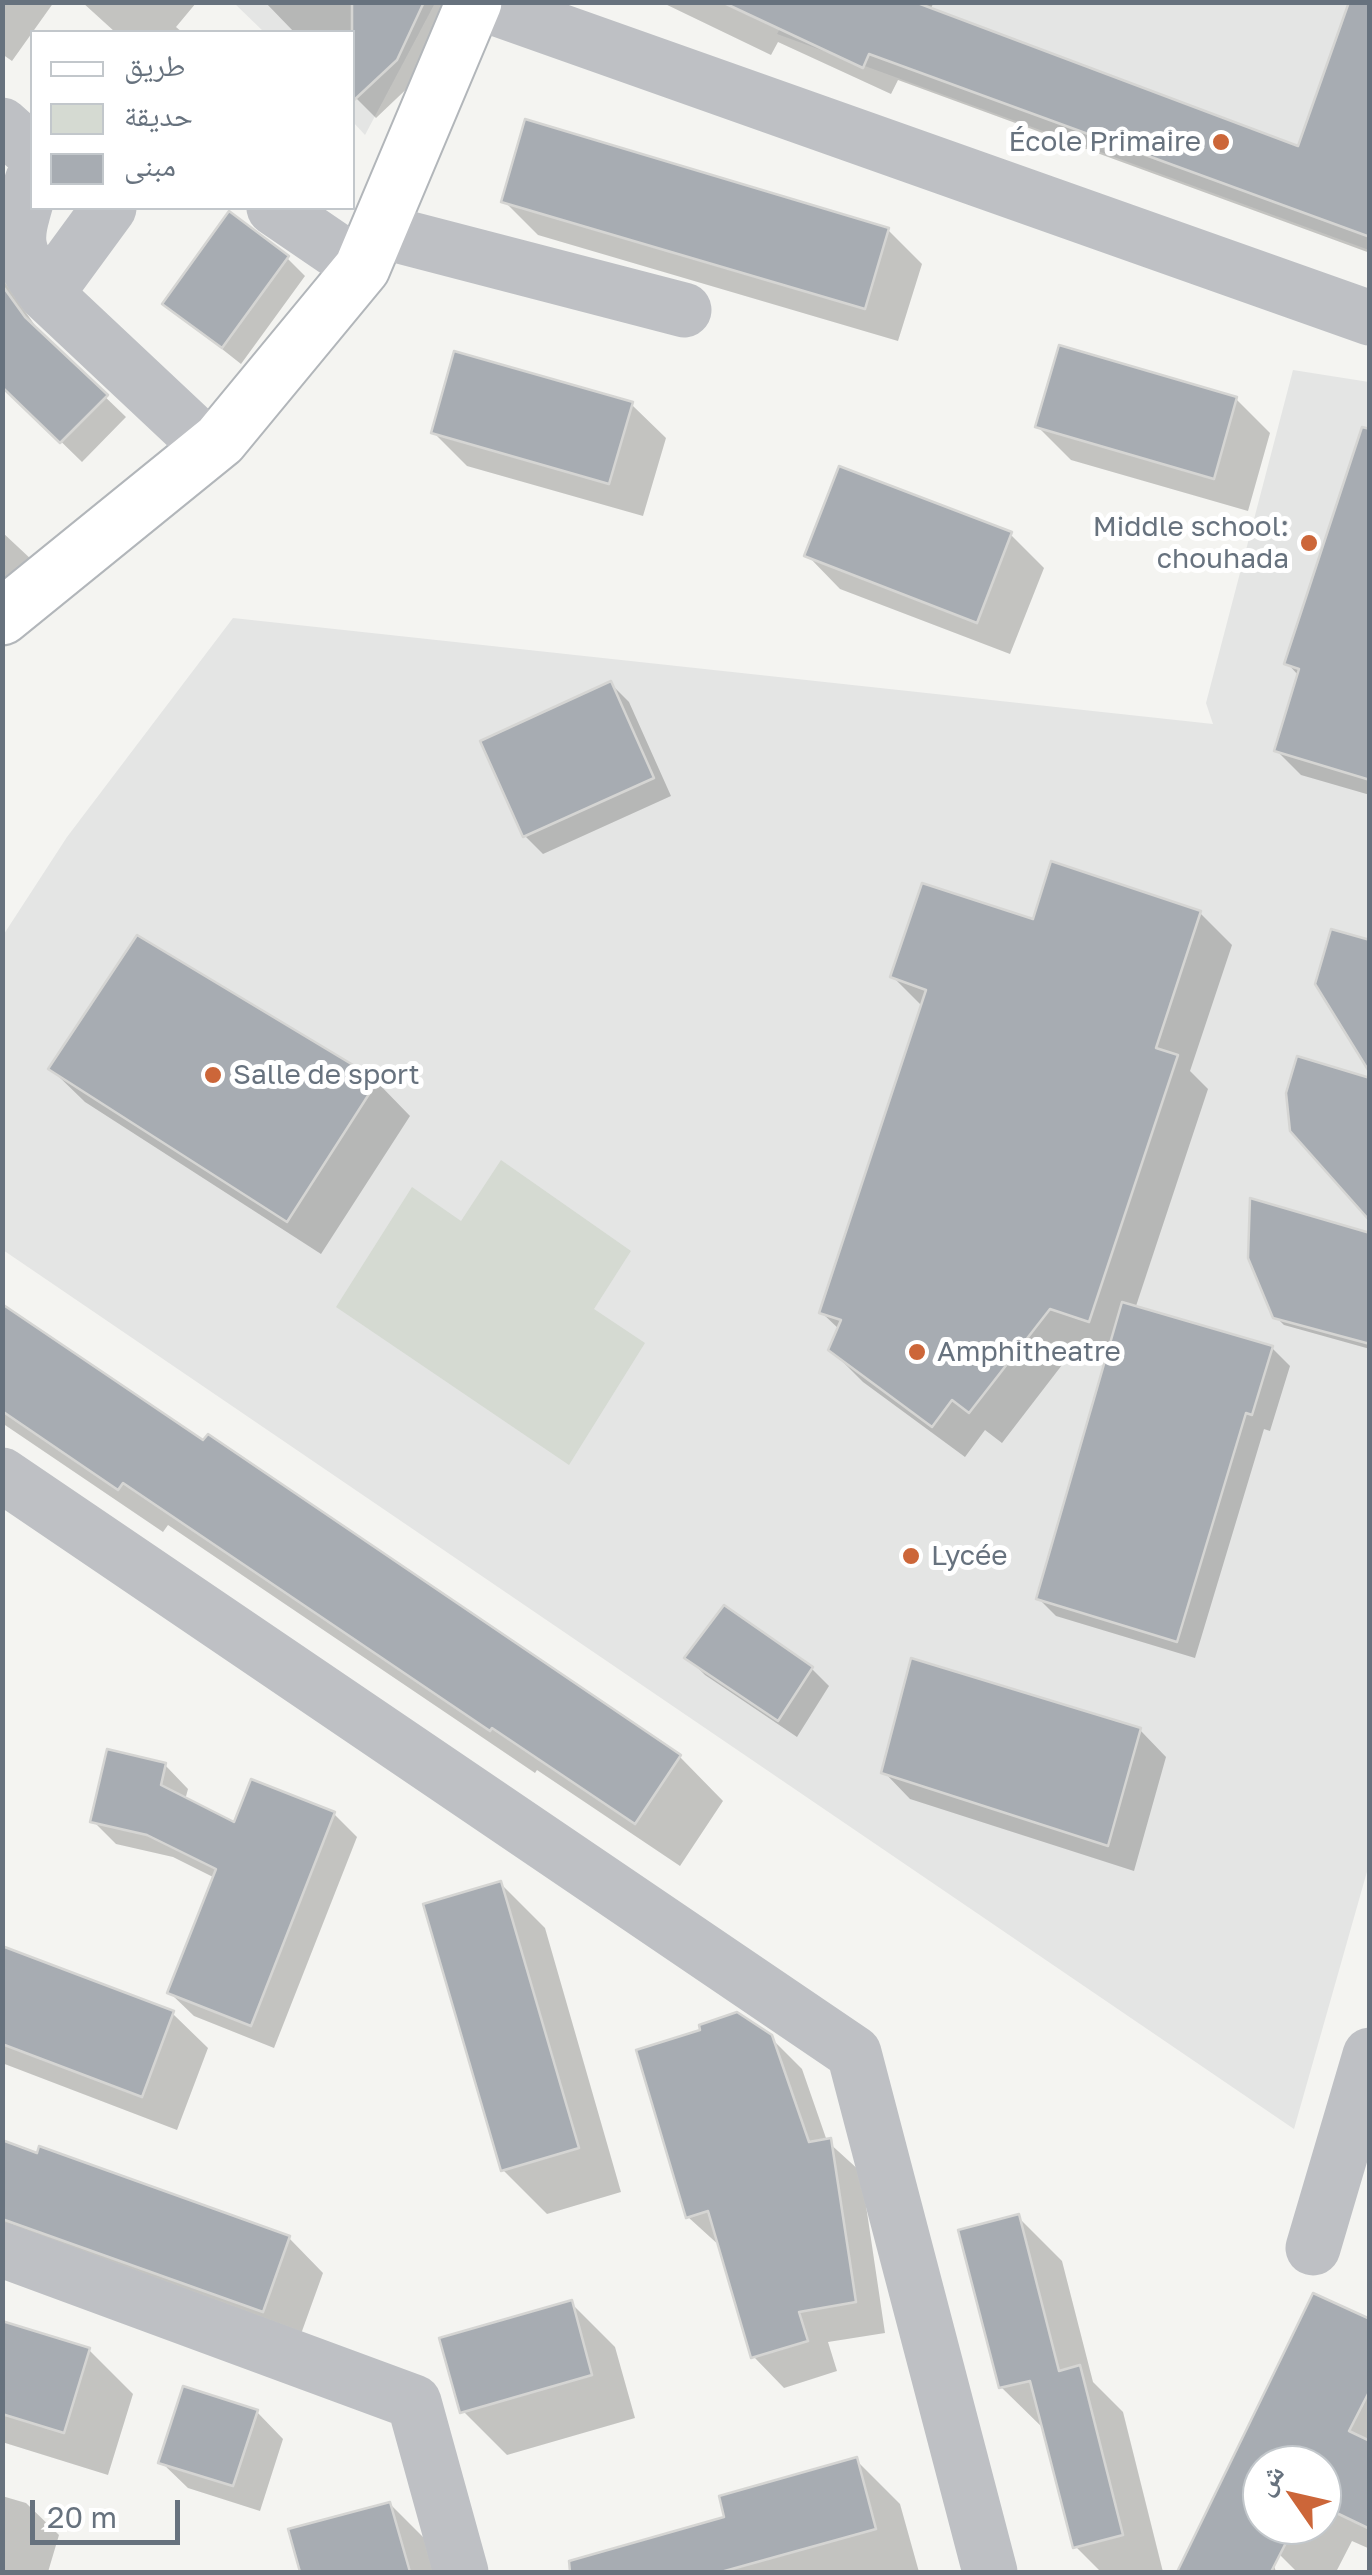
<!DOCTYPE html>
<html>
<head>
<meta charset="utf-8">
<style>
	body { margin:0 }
	#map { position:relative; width:1372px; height:2575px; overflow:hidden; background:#f4f4f1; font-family:"Golos Text","Noto Naskh Arabic",sans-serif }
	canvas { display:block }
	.frame { position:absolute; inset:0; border:5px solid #67727e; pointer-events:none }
	.legend { position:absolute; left:30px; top:30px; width:325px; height:180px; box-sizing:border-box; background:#fff; border:2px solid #c2c7cb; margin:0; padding:12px 18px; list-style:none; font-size:30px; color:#67727e }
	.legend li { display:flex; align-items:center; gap:20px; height:50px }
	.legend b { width:50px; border:2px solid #c2c7cb }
	.north { position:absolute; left:1242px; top:2445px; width:100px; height:100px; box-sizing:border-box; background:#fff; border:2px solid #c2c7cb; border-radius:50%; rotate:304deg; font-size:28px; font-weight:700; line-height:40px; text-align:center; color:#67727e }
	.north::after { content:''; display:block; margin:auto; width:35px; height:45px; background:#cc6639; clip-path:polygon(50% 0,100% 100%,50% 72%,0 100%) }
	.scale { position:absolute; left:30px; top:2500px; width:150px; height:45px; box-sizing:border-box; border:5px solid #67727e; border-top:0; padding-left:12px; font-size:30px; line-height:35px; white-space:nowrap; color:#67727e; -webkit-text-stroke:8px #fff; paint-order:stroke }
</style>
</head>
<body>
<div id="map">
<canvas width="1372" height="2575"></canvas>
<div class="frame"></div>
<ul class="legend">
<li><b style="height:12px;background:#fff"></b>طريق</li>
<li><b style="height:28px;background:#d5dad2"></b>حديقة</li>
<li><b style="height:28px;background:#a7acb2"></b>مبنى</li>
</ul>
<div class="north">ش</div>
<div class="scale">20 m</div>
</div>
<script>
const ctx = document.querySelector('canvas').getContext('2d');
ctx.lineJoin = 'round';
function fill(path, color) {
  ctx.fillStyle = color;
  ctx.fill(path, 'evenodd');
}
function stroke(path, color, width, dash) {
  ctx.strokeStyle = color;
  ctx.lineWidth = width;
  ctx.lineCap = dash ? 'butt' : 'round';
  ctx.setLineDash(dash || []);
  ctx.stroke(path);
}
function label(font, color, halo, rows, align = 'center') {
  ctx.font = font + ' "Golos Text",sans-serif';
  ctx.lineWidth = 10;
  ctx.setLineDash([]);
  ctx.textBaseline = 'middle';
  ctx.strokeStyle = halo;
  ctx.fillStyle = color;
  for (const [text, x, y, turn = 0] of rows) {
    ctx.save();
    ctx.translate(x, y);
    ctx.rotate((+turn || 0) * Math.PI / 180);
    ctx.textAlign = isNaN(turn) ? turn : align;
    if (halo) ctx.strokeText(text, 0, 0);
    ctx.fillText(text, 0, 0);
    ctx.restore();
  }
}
const built = new Path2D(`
	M234,3h201l-70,132 -12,-13 -1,-90h-88z
	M793,3h576v247l-592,-216z
	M1293,370l76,12 1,1479 -76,268 -1291,-879 -1,-313 65,-100 166,-219 980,106 -7,-21z`);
const green = new Path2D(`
	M501,1160l130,91 -37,58 51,34 -76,122 -233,-158 76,-120 49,34z`);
const shadow = new Path2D(`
	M2,2h52l-42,59 -10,-7z
	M82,2h114v1l-20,24 6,5h-67z
	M265,2h189l-38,78 -40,38 -24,-24v-62h-58z
	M661,2h273l-4,8 370,140 70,-148v251l-472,-173 -7,14 -113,-52 -7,13z
	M504,201l384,29 34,34 -24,77 -360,-106z
	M287,258l18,18 -64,88 -76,-60z
	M2,278l41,59 83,80 -44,45 -80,-78z
	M1236,399l34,34 -22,78 -177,-51 -34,-34z
	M632,405l34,33 -23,78 -176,-50 -34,-34z
	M1370,470v325l-69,-20 -25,-25 23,-74 -12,-13z
	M2,532l46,43 -46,72z
	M1011,535l33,33 -34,86 -170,-65 -33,-34z
	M611,684l18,18 42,94 -128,58 -18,-18z
	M1200,913l32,32 -42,126 18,18 -73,220 137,39 18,18 -20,65 -6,-2 -69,229 -139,-42 -18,-18 73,-249 -29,-10 -80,104 -17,-13 -20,27 -102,-75 -32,-32 9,-20 -18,-17 101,-306 -30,-30 141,-55z
	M138,938l239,144 33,34 -89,138 -236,-152 -34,-33z
	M1370,1236v113l-86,-24 -9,-9z
	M2,1307l202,137 4,-6 472,319 43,44 -43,65 -143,-96 -2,3 -367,-248 -5,7 -161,-109z
	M688,1658l123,10 18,18 -32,51 -92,-62z
	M1140,1730l26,27 -32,114 -224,-72 -26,-27z
	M165,1765l23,24 -3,11 51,26 98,-12 23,23 -83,211 -80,-32 -24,-23 45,-115 -42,-21 -57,-13 -23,-23z
	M501,1884l44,44 76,264 -74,22 -44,-44z
	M2,1948l171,66 35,34 -31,82 -175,-67z
	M703,2031l67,6 32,32 25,72 34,31 24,161 -57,9 9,29 -53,17 -30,-31 -33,-110 -33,-30z
	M2,2143l287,95 34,35 -26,72 -295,-98z
	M1018,2217l44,44 31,121 30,30 40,160h-62l-25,-25 -30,-116 -45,-44z
	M571,2303l44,44 20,71 -128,37 -44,-44z
	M1370,2322v227l-18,-8 -16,31h-39l-16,-16 -18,-31h59v-60l-92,4z
	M2,2323l87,27 44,44 -25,81 -106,-33z
	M257,2412l26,27 -23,72 -72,-23 -27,-26z
	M856,2460l44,44 19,68h-312l-6,-18 126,-36z
	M2,2496l24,7 33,32 -11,37h-46z
	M390,2504l44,44 6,24h-138l-11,-41z
	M1209,2512l60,37 7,23h-96z`);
const building = new Path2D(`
	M352,2h72l-27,58 -45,42z
	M722,2h193l383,144 51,-144h21v235l-501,-183 -6,14z
	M525,119l364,109 -24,81 -364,-107z
	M229,211l60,45 -67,92 -60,-44z
	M2,285l23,32 83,78 -48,48 -58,-56z
	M1059,345l178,52 -23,82 -179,-52z
	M454,351l179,51 -24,82 -178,-51z
	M1362,427l8,2v351l-96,-29 25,-82 -15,-5z
	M839,466l173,66 -35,91 -173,-67z
	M611,681l43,97 -131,59 -43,-96z
	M1051,861l150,50 -45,137 22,7 -89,267 -39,-13 -81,104 -17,-13 -20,27 -104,-77 13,-30 -22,-7 107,-323 -36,-13 32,-94 111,36z
	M1331,929l39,11v133l-55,-89z
	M137,935l241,145 -91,142 -239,-153z
	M1297,1056l73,22v143l-80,-90 -4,-38z
	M1250,1198l120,35v111l-97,-26 -25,-60z
	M1122,1302l151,44 -21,69 -6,-2 -69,229 -141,-43z
	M2,1304l201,136 5,-6 473,321 -46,69 -143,-96 -2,3 -367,-248 -5,7 -116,-79z
	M724,1605l89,62 -35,54 -94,-63z
	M911,1658l230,70 -33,118 -227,-73z
	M107,1749l59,14 -5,22 73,37 17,-43 84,33 -84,214 -84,-33 49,-124 -69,-34 -57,-13z
	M501,1881l78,267 -78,23 -78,-267z
	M2,1946l172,65 -32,86 -140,-53z
	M737,2012l35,23 37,107 22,-4 25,164 -57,10 9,29 -57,17 -43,-147 -22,7 -50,-168 64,-20 -1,-5z
	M2,2140l35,13 2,-7 251,90 -27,76 -261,-93z
	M1019,2214l40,157 21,-6 43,170 -50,13 -43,-167 -31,7 -41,-158z
	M1313,2293l57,26v71l-21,41 21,10v88l-48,-23v-41h-60v60h33l-24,47h-94z
	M572,2300l20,75 -132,38 -21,-75z
	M2,2321l88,27 -26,85 -62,-19z
	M183,2386l75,24 -25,76 -75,-23z
	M857,2457l19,72 -155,43h-151l-1,-11 155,-44 -5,-21z
	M390,2502l20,70h-110l-12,-43z`);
const street = new Path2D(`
	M478,2l892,316
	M2,125l30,27
	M32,181c-16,58 -24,62 14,113l63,-86
	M274,208l88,60
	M380,231l304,79
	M46,294l164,154
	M2,1475l852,578 136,519
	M1313,2248l57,-193
	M2,2250l412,152 47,170`);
const secondary = new Path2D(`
	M2,617l218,-177 142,-172 112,-266`);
const markers = [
	[1221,142,10,"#cc6639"],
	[1309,543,10,"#cc6639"],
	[213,1075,10,"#cc6639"],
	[917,1352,10,"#cc6639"],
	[911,1556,10,"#cc6639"]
];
const poiNames = [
	["École Primaire",1201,142,"right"],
	["Middle school:",1289,527,"right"],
	["chouhada",1289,559,"right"],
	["Salle de sport",233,1075],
	["Amphitheatre",937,1352],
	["Lycée",931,1556]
];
fill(built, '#e4e5e4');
fill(green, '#d5dad2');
fill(shadow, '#0003');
fill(building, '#a7acb2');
stroke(building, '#d5d5d3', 2.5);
stroke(secondary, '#b2b6ba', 59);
stroke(street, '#bec0c4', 55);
stroke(secondary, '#fff', 55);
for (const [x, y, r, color] of markers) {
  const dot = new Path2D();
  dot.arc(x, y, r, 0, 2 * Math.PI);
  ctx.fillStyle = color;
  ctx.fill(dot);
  stroke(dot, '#fff', 4);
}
label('28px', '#67727e', '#fff', poiNames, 'left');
</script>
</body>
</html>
